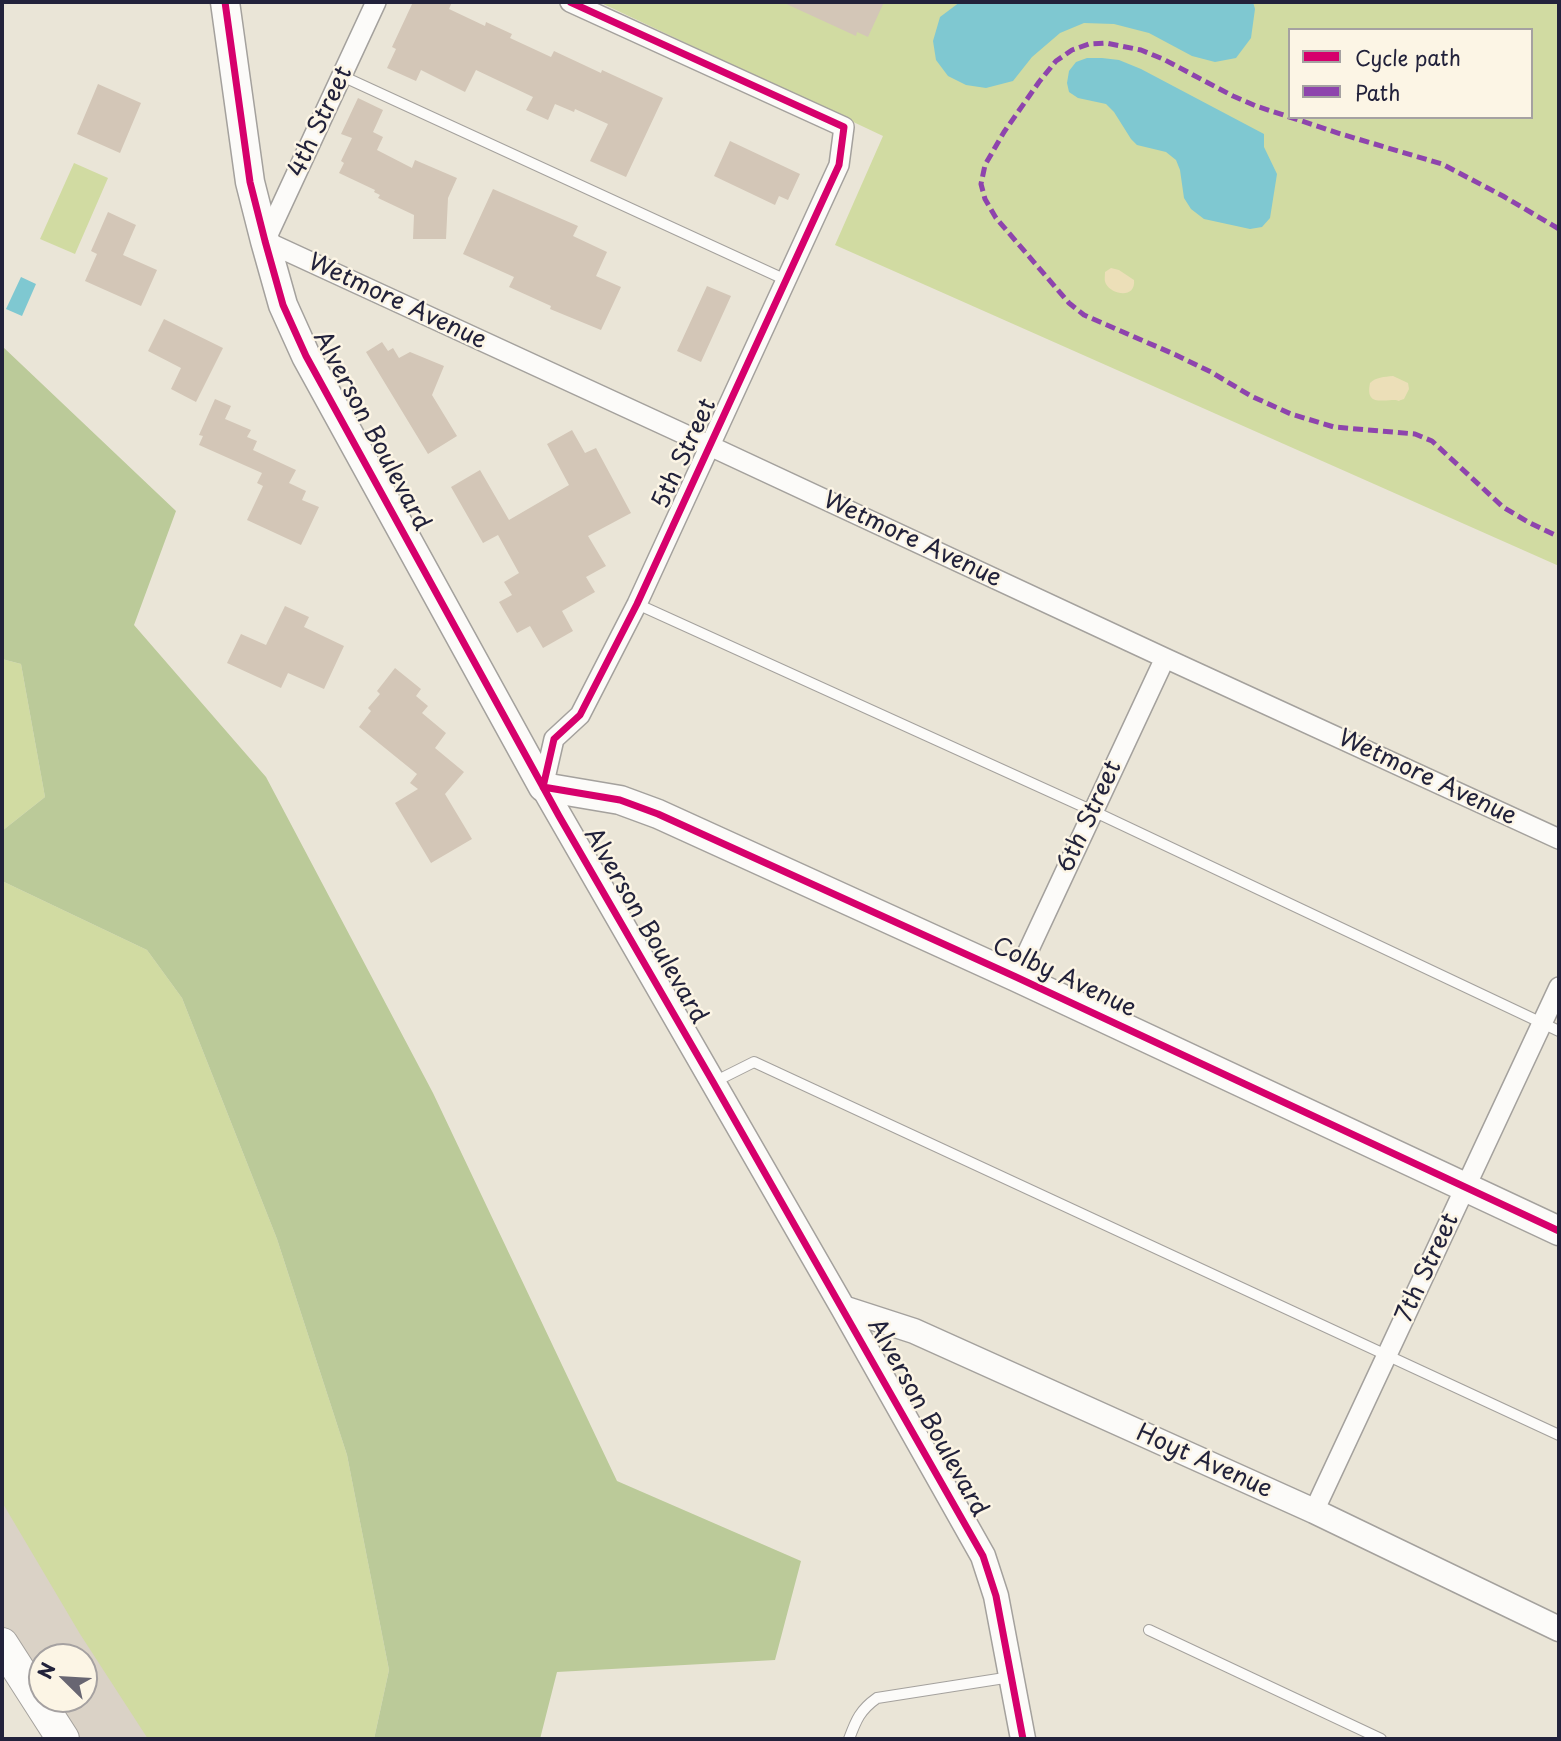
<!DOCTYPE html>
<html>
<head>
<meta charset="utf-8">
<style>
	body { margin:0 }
	#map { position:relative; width:1561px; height:1741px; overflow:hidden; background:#eae5d7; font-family:"Playpen Sans",sans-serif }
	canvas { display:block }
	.frame { position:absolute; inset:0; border:4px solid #22223b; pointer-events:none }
	.legend { position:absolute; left:1288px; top:28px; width:245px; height:91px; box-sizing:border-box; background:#fcf5e5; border:2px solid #a5a1a1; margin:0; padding:9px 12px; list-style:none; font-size:21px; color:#22223b }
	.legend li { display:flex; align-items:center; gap:14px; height:35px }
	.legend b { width:35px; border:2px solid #a5a1a1 }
	.north { position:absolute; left:28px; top:1643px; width:70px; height:70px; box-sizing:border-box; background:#fcf5e5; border:2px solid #a5a1a1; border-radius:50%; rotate:294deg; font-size:19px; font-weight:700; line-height:28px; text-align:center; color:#22223b }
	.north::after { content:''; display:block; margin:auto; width:24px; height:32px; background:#686672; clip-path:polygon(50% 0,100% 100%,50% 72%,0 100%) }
</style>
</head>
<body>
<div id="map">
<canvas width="1561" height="1741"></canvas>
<div class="frame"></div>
<ul class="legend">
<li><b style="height:9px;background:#d6006c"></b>Cycle path</li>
<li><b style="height:9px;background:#8e44ad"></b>Path</li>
</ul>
<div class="north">N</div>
</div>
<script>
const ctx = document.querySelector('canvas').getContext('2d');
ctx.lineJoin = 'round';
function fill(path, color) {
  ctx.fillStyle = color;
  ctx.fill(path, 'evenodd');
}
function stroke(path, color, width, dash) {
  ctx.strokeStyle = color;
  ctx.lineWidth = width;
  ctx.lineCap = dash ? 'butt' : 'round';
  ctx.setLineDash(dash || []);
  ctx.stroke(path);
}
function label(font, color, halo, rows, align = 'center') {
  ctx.font = font + ' "Playpen Sans",sans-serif';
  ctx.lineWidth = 5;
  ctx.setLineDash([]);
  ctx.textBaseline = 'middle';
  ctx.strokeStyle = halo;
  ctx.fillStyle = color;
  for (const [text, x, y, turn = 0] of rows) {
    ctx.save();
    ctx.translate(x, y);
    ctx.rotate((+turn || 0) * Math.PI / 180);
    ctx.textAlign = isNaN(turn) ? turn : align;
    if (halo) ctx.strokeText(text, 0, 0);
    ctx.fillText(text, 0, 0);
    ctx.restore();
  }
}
const industrial = new Path2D(`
	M2,1498l159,241h-98l-61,-95zM42,1657h42v42h-42z`);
const green = new Path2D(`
	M599,2h960v564l-724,-321 48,-109zM1290,30h241v87h-241z
	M74,163l34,15 -33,76 -35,-15z
	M2,659l19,5 24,133 -43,34z
	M2,881l145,69 35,48 95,241 70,216 42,215 -15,69h-226l-68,-105 -78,-132z`);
const forest = new Path2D(`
	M2,346l174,165 -42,114 132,152 167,316 184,388 184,80 -26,99 -218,12 -17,67h-166l15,-69 -42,-215 -70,-216 -95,-241 -35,-48 -145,-69v-50l43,-34 -24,-133 -19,-5z`);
const sand = new Path2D(`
	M1111,268l8,2 15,10c2,19 -22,15 -28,4 -2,-4 -1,-7 -1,-12z
	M1393,376l15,7 1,6 -5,10c-12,4 0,1 -12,1 -15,1 -26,3 -22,-17 6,-6 14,-6 23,-7z`);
const water = new Path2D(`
	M960,2h293l2,7 -4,29 -15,20 -21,4 -23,-6 -43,-23 -35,-9 -30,-1 -24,10 -28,24 -19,24 -27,7 -20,-3 -18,-9 -12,-16 -3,-19 7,-24z
	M1087,58h15l17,2 22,9 123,65v13l13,27 -7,44 -8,9 -12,2 -46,-10 -13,-10 -7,-11 -4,-28 -4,-10 -10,-8 -29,-7 -6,-6 -17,-27 -8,-8 -28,-6 -9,-6 -2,-9 2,-12 7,-9z
	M21,277l15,7 -14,32 -16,-7z`);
const building = new Path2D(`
	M413,2h39l-3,7 36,17 1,-4 26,12 -2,4 41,19 3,-6 47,22 1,-3 61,28 -37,79 -36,-16 18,-37 -33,-15 -1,3 -19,-8 -7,16 -22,-10 7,-13 -57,-27 -11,22 -44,-22 -5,11 -29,-13 9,-19 -4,-2z
	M782,2h102l-16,35 -11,-5 -1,4z
	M98,84l43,19 -21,50 -43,-19z
	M358,98l25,12 -10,22 10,5 -6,13 35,18 3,-8 42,18 -9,20 -2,41h-33l1,-24 -36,-17 2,-3 -6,-3 1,-2 -36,-17 5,-10 -3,-2 11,-23 -11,-4z
	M730,141l70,33 -12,26 -9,-4 -4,9 -61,-29z
	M493,189l85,37 -5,10 34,16 -11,24 25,11 -20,43 -51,-21 1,-3 -42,-19 5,-10 -51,-23z
	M108,212l28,13 -13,30 34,15 -16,36 -56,-25 12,-27 -6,-3z
	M707,286l24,10 -30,66 -24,-11z
	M164,319l59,29 -27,54 -25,-13 10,-21 -33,-17z
	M382,342l6,9 5,-3 6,10 11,-6 34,14 -12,29 25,41 -29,18 -62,-102z
	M215,399l16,7 -6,13 26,11 -4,7 10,4 -4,9 43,20 -7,13 17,8 -4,9 17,7 -18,38 -54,-25 16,-34 -6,-3 5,-10 -63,-28 4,-9 -4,-1z
	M572,430l13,23 11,-5 35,65 -43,23 18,30 -20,11 9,15 -33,19 11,20 -30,17 -13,-22 -13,7 -18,-31 13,-7 -8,-13 15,-9 -21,-38 -15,8 -32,-56 29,-17 29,50 60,-35 -22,-41z
	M285,606l24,11 -5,10 40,19 -20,43 -36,-16 -7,15 -54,-25 14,-29 25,11z
	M395,668l26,21 -5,7 12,10 -6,7 24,20 -11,15 29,24 -19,22 27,45 -41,24 -36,-60 23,-14 -8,-6 7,-9 -58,-47 12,-16 -3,-3 12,-14 -3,-3z`);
const service = new Path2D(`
	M342,76l444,204
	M637,604l456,207 466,220
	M714,1082l40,-20 805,373
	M1149,1630l232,109
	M849,1739c7,-19 11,-29 28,-41l134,-21`);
const minor = new Path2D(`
	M376,2l-111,239 445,205 455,212 394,181
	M543,787l11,-48 26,-24 57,-111 202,-439 5,-38 -274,-125
	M1016,977l149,-319
	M1314,1511l245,-524`);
const tertiary = new Path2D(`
	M543,787l300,521 140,248 13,40 27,143
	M843,1308l71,23 400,180 245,118`);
const secondary = new Path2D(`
	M225,2l25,180 15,59 18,64 23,51 237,431 77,13 38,14 358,163 543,254`);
const primary = new Path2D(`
	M2,1644l61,95`);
const quiet = new Path2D(`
	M1559,229l-56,-33 -61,-32 -101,-30 -85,-28 -23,-10 -70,-37 -22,-9 -35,-7 -17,1 -17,6 -16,11 -17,21 -35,50 -19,33 -4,19 4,15 11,19 73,85 15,12 92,40 35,17 40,24 40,18 43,13 81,7 17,7 71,66 25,15 31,15`);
const cycleway = new Path2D(`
	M225,2l25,180 15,59 18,64 23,51 253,460 154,266 270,474 13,40 27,143
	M543,787l77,13 38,14 358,163 543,254
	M543,787l11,-48 26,-24 57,-111 202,-439 5,-38 -274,-125`);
const streetNames = [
	["4th Street",321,122,-65],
	["Wetmore Avenue",397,302,25],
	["Alverson Boulevard",371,431,62],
	["5th Street",685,454,-65],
	["Wetmore Avenue",912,540,25],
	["Wetmore Avenue",1427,778,25],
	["6th Street",1090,817,-65],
	["Alverson Boulevard",645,926,60],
	["Colby Avenue",1064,978,25],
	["7th Street",1428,1268,-65],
	["Alverson Boulevard",927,1418,61],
	["Hoyt Avenue",1204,1462,24]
];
fill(industrial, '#dad2c6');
fill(green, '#d1dba2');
fill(forest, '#bbca99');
fill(sand, '#ecdfb8');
fill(water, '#7fc8d1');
fill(building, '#d3c6b7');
stroke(service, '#a4a19d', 12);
stroke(minor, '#a4a19d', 22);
stroke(tertiary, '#a4a19d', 27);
stroke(secondary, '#a4a19d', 31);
stroke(primary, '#a4a19d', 34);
stroke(service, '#fcfbf9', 10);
stroke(minor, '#fcfbf9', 19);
stroke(tertiary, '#fcfbf9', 24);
stroke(secondary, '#fcfbf9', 28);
stroke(primary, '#fcfbf9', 32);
stroke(quiet, '#8e44ad', 5, [10, 5]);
stroke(cycleway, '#d6006c', 7);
label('24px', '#22223b', '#fcf5e5', streetNames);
</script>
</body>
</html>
